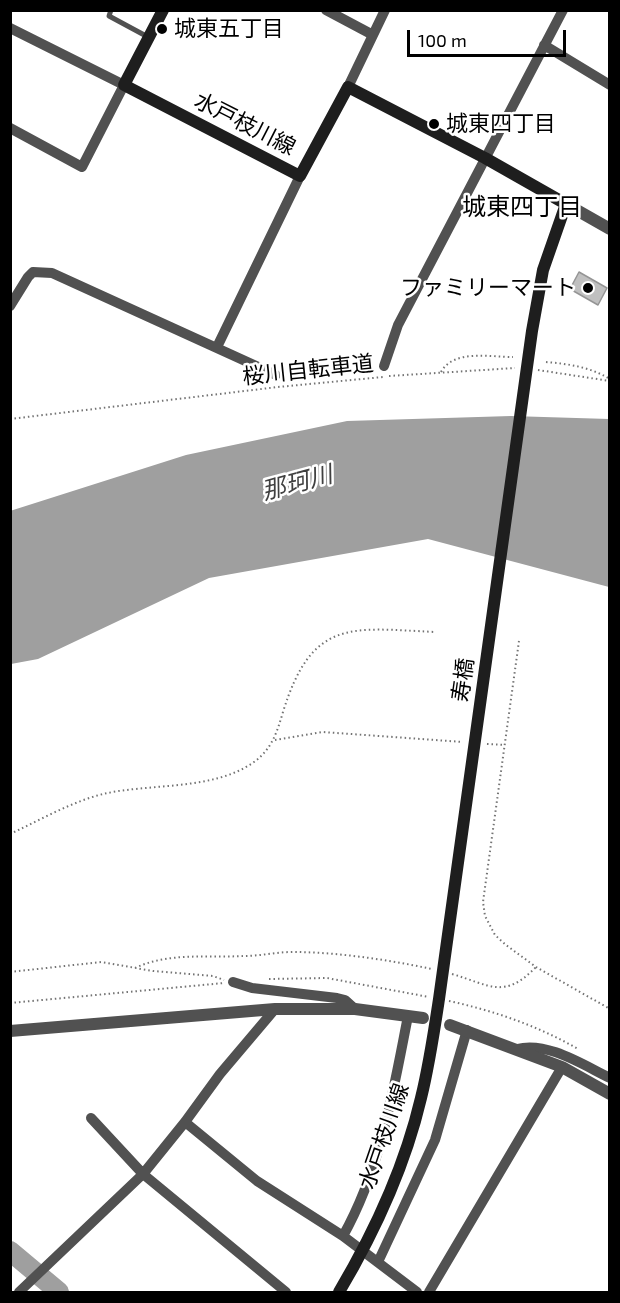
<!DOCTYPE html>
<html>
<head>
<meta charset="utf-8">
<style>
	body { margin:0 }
	#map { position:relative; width:620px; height:1303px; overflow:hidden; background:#fff; font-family:"Exo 2",sans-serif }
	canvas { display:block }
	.frame { position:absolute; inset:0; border:12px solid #000; pointer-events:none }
	.scale { position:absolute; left:407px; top:30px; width:159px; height:27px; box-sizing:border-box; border:3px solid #000; border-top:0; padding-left:8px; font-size:18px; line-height:21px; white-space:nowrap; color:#000; -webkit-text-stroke:4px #fff; paint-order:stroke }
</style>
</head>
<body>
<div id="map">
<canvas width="620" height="1303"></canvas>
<div class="frame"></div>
<div class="scale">100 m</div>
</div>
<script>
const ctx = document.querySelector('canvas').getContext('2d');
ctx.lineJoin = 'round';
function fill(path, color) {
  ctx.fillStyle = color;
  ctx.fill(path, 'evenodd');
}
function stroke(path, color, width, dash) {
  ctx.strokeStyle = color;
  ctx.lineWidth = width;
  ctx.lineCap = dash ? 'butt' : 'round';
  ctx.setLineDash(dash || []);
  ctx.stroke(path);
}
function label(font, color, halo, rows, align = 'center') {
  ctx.font = font + ' "Exo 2","Noto Sans JP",sans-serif';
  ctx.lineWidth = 5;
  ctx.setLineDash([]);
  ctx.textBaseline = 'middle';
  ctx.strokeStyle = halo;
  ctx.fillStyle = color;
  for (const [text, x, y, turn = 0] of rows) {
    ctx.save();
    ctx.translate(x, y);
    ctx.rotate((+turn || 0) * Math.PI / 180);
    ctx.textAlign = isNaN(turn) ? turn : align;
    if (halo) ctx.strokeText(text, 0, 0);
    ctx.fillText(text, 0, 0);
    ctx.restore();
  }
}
const water = new Path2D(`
	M511,416l98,3v168l-181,-48 -219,39 -171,81 -27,5 -1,-153 176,-56 161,-34z`);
const river = new Path2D(`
	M10,1251l49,41`);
const building = new Path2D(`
	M579,272l28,16 -9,17 -28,-16z`);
const path = new Path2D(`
	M546,362c23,2 44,5 64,17
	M538,370l72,11
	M441,372c13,-23 49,-15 72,-15
	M389,376l126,-8
	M10,419l268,-32 105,-10
	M519,641l-36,261 2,14 10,19 11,10 30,22 74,42
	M275,740l48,-8 140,10
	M487,744l18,1
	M10,834c30,-14 61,-32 93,-40 47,-11 110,-3 151,-32 18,-13 23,-30 29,-50 29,-94 68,-84 152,-80
	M135,968c34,-16 73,-10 109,-12 18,0 37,-5 55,-4 44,1 90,8 133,17
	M10,972l91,-10 52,9 60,5 11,4
	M452,974c38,11 52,26 84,-7
	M269,979l58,-1 102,19
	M449,1001c46,10 89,25 129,48
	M10,1003l214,-20`);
const service = new Path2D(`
	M111,10l-2,6 39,21`);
const minor = new Path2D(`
	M326,10l47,25
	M10,28l114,57 -42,82 -72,-39
	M544,45l66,40
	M348,87l37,-77
	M10,306l18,-29 5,-5 19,1 224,102
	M217,347l83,-171
	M384,366l14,-41 165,-315
	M233,982l19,6 85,10 8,2 10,9
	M517,1049c30,-8 66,16 93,29
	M91,1118l52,56 143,118
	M185,1122l72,59 86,55 74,56
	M343,1236c38,-68 50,-144 65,-220
	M378,1262l57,-122 32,-110
	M19,1292l124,-118 42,-52 35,-48 55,-65
	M429,1292l133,-225`);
const tertiary = new Path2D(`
	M566,204l44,25
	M450,1025l112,42 48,27
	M10,1031l265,-22h80l68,9`);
const secondary = new Path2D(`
	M163,10l-39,75 176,91 48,-89 137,71 81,46 -23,66 -11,61 -93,668c-5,33 -10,67 -18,99 -16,68 -47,135 -82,194`);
const markers = [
	[162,29,6,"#000"],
	[434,124,6,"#000"],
	[588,288,6,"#000"]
];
const poiNames = [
	["城東五丁目",174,29],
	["城東四丁目",446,124],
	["ファミリーマート",576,288,"right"]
];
const streetNames = [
	["水戸枝川線",245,124,27],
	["桜川自転車道",308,370,-6],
	["寿橋",463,680,-82],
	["水戸枝川線",384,1136,-71]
];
const neighbourhoodNames = [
	["城東四丁目",522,207]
];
const waterNames = [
	["那珂川",297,483,-15]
];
fill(water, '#9f9f9f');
stroke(river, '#9f9f9f', 20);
fill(building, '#c0c0c0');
stroke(building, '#959595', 1.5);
stroke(path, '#737373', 2, [1.5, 3]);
stroke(service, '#515151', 5);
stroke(minor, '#515151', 10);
stroke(tertiary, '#515151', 12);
stroke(secondary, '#1e1e1e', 12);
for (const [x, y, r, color] of markers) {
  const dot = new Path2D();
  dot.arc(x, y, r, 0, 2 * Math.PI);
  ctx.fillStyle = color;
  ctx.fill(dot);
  stroke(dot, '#fff', 2);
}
label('22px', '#000', '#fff', poiNames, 'left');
label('22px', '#000', '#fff', streetNames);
label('24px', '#000', '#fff', neighbourhoodNames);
label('italic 24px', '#404040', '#fff', waterNames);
</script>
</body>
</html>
